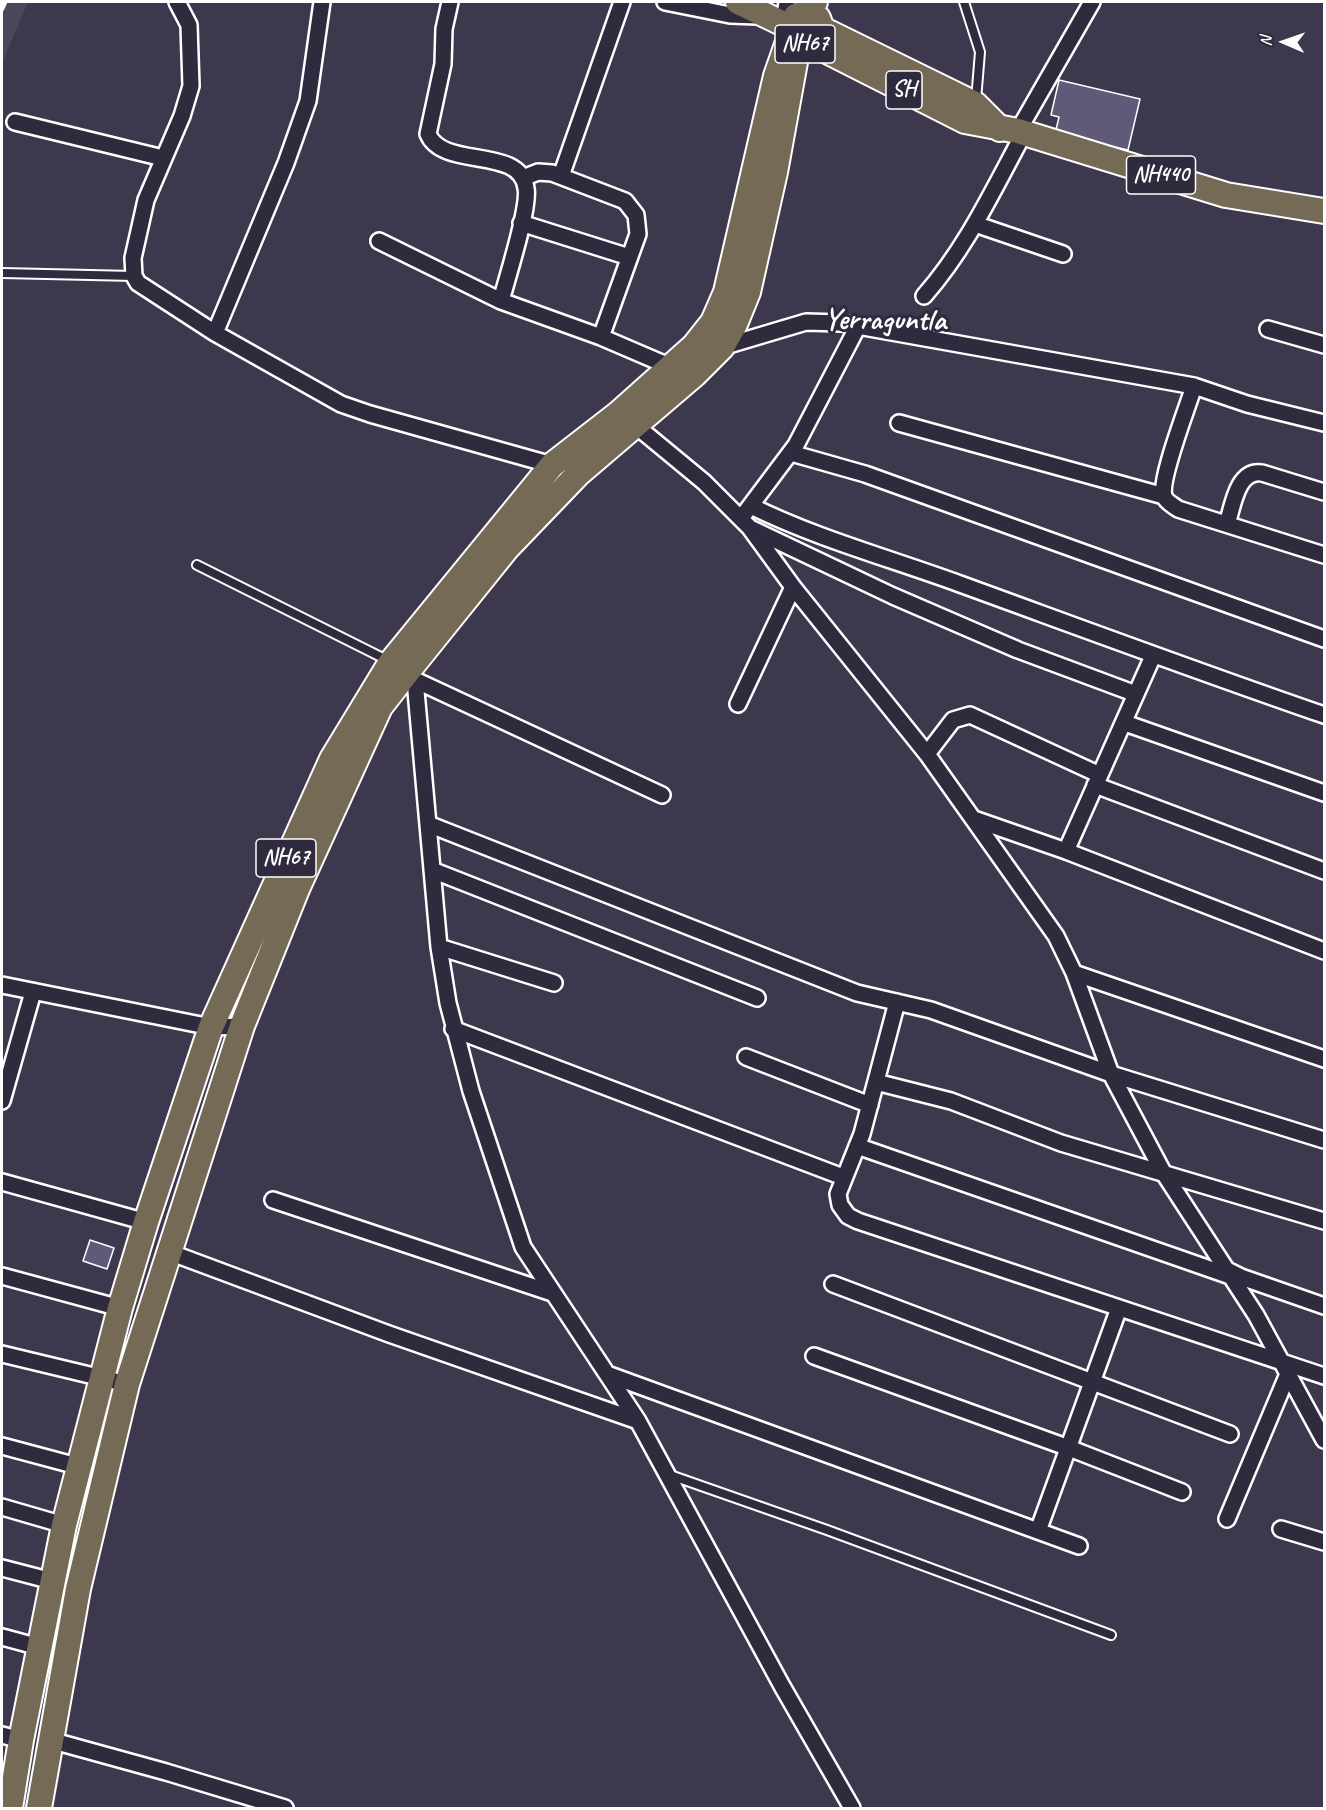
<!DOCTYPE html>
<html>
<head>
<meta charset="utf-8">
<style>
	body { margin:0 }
	#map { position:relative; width:1326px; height:1810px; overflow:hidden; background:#3e384f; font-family:Caveat,sans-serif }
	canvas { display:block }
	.frame { position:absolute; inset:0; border:3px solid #fff; pointer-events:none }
	.north { position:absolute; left:1254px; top:12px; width:60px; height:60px; -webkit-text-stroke:4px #2f2a3d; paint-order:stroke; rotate:272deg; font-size:16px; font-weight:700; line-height:24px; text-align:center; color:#fff }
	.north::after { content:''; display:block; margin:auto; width:21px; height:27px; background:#fff; clip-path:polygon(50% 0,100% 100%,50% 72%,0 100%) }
</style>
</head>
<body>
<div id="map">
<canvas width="1326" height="1810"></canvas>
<div class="frame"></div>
<div class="north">N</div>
</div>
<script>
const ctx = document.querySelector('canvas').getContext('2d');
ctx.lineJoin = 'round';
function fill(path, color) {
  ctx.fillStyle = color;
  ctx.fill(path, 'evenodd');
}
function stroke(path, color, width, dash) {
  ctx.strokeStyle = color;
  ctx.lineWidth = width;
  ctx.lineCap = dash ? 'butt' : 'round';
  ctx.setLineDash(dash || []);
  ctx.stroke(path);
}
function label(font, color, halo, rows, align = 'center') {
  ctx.font = font + ' Caveat,sans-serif';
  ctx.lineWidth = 6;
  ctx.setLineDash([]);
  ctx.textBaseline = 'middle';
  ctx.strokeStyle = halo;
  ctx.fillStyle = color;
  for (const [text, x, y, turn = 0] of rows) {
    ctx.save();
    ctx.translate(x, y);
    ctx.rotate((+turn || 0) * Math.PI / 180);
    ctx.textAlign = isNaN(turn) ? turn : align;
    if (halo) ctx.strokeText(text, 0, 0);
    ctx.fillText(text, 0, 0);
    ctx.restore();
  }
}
const built = new Path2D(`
	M2,2h26l-26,61z`);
const building = new Path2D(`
	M1059,80l81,19 -12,51 -73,-16 4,-17 -8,-2z
	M90,1240l24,8 -7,21 -24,-8z`);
const service = new Path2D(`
	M964,2l16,50 -4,48
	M2,273l132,3
	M197,565l190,95
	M670,1475l157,55 284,105`);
const minor = new Path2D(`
	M177,2l12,23 2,61 -9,30 -36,84 -13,58 1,18 4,7 77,50 126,71 29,10 182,51
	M450,2l-6,27 -1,35 -15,70c15,36 92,11 98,54 4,19 -19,90 -25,113
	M665,2l65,13 27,1
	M784,23l3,-21
	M15,122l148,36
	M1018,131l74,-129
	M561,176l61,-174
	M523,178l15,-6 14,1 73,28 11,14 2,19 -37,103
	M521,223l108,34
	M975,224l88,30
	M379,241l122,60 100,36 70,30
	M924,296c43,-49 69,-106 100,-163
	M1268,329l56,16
	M215,333l71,-170 22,-62 14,-99
	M722,347l84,-25 35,1 353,63 53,18 77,19
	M1194,386c-6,20 -35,94 -30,110 2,6 9,9 14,13l146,46
	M629,420l75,62 46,46 43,59 134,167 129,182 18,37 37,101 52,98 93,143 68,125
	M899,423l265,73
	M791,453l74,21 459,165
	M751,506c67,33 138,52 209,78 121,44 242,89 364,131
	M745,513l51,-68 62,-119
	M1227,524c6,-18 10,-55 35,-51l62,19
	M750,528l143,68 125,54 118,44
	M401,669l14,11 24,267 9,56 23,88 52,156 115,174 144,265 70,122
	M415,680l247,115
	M738,704l55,-117
	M1125,723l199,70
	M927,754l26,-34 17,-5 130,60
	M1095,785l229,86
	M974,819l92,32 258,100
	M428,824l429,169 74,17 180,64 213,66
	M1066,851l87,-195
	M432,870l325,128
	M439,947l115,36
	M1074,973l250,86
	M2,985l209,42 31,-1
	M897,1002l-35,132 -24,60 2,11 8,11 10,5 466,155
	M453,1029l390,148
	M746,1057l124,48
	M876,1082l75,19 110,42 263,78
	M2,1101l31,-109
	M857,1146l373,130
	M2,1182l144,40
	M273,1200l279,93
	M169,1252l220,82 249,87
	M1227,1270l14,7 83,29
	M2,1276l118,32
	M833,1284l397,150
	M2,1354l125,30
	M814,1356l255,92 113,44
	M607,1374l472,172
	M2,1446l75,20
	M2,1507l62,18
	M1227,1519l61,-145
	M1281,1529l43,13
	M1038,1531l81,-223
	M2,1568l50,13
	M2,1637l37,10
	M2,1735l19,5
	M50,1740l116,32 119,36`);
const trunk = new Path2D(`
	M738,2l52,25
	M808,12l10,6 4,11 -5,11 -12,4 -11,-6 -4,-11 6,-11 12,-4 7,-10
	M822,29l153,75 25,25
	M811,43l154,78 53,10 208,64 98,16
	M10,1808l11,-68 43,-215 56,-217 26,-86 65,-195 121,-268 59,-97 161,-197 67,-52 75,-67 19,-24 13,-30 50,-216 15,-43
	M39,1808l39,-219 49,-205 115,-358 55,-137 83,-182 32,-41 95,-118 72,-75 116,-99 27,-27 13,-23 13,-32 27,-120 20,-110`);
const rail = new Path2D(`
	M2,9l3,-7`);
const shields = [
	[805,44,60],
	[904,90,36],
	[1161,175,69],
	[286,858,60]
];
const shieldNames = [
	["NH67",805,44],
	["SH",904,90],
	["NH440",1161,175],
	["NH67",286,858]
];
const districtNames = [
	["Yerraguntla",885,321]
];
fill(built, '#4c465e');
fill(building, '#605a78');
stroke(building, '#fff', 1.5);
stroke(service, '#fff', 12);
stroke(minor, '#fff', 20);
stroke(trunk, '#fff', 28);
stroke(service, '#2f2a3d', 8);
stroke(minor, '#2f2a3d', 15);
stroke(trunk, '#756a55', 24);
stroke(rail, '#fff', 4.5);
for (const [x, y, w] of shields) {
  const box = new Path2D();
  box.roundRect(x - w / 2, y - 19, w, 38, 4.5);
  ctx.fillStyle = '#2f2a3d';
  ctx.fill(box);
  stroke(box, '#fff', 1.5);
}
label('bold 22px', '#fff', null, shieldNames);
label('bold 30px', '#fff', '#2f2a3d', districtNames);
</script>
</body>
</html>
